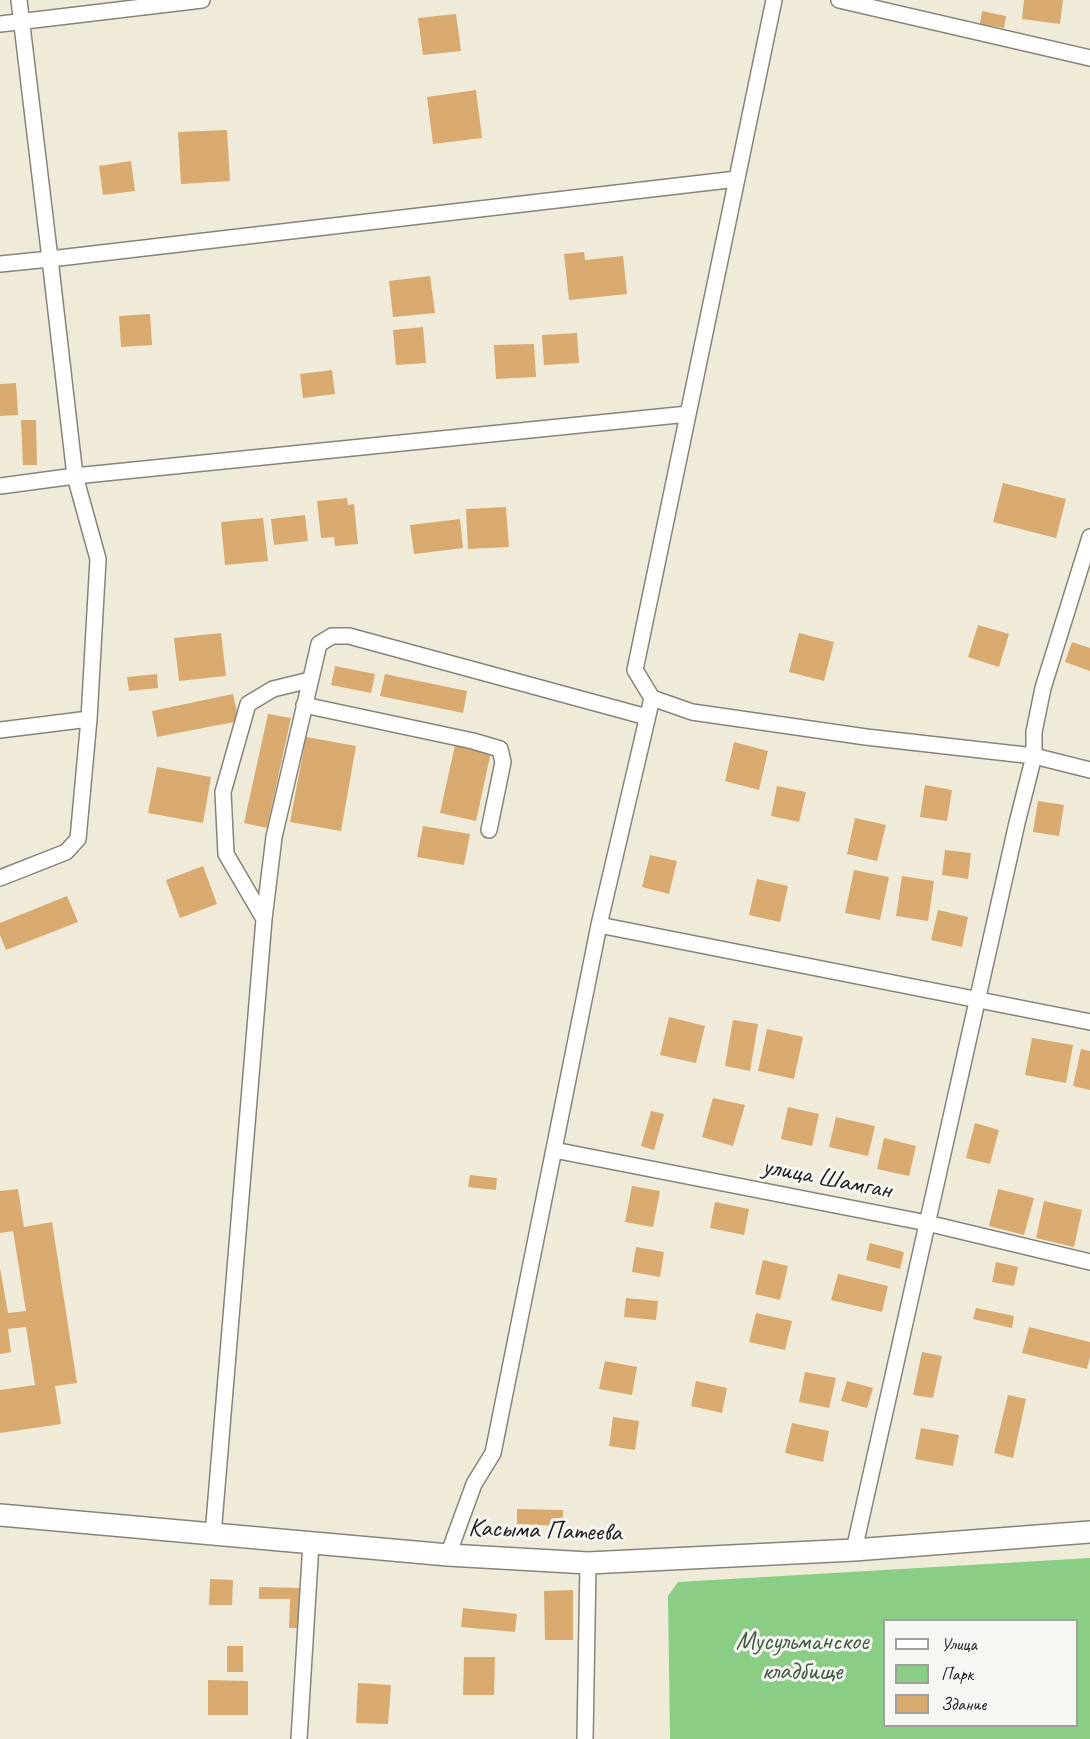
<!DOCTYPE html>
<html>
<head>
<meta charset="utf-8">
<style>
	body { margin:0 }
	#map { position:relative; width:1090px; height:1739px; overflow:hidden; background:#f0ebd8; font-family:Caveat,sans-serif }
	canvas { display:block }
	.legend { position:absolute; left:883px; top:1619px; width:195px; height:108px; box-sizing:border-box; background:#f6f6f2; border:2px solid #9f9f9c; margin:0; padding:8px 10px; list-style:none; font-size:18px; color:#1c1c1c }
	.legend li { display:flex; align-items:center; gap:12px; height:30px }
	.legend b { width:30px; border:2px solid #9f9f9c }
</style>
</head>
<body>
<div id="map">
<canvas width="1090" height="1739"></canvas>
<ul class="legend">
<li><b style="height:8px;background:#fff"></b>Улица</li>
<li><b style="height:16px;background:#8acd85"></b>Парк</li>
<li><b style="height:16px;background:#d9aa6f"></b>Здание</li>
</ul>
</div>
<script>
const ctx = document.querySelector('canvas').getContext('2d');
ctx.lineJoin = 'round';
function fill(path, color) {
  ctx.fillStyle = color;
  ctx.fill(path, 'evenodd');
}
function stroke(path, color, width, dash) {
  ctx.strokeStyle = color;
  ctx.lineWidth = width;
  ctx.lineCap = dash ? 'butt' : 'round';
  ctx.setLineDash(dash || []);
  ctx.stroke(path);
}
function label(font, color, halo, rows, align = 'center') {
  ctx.font = font + ' Caveat,sans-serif';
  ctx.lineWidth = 6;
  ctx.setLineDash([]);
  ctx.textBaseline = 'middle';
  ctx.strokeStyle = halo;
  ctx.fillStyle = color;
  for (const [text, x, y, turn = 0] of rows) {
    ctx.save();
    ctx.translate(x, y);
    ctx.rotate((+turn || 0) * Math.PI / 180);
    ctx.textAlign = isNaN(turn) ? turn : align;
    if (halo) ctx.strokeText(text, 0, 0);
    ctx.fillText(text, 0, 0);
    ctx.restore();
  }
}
const green = new Path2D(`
	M1090,1558v181h-420l-2,-143 10,-14zM884,1620h192v106h-192z`);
const building = new Path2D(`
	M1024,0h39l-3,24 -38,-5z
	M982,11l24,5 -2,12 -24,-4z
	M456,14l5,37 -38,4 -5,-37z
	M476,90l6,48 -49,6 -6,-47z
	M227,130l3,51 -49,3 -3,-52z
	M131,161l4,30 -32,4 -4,-29z
	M584,252l1,8 38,-4 4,38 -58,6 -5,-46z
	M430,276l5,37 -42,4 -4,-36z
	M150,314l2,31 -31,2 -2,-31z
	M423,327l3,36 -30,2 -3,-35z
	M577,333l2,30 -35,2 -2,-30z
	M534,344l2,33 -40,2 -2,-34z
	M332,370l3,24 -32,4 -3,-24z
	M16,383l2,32 -18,1v-32z
	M21,420h15l1,45h-14z
	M1003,483l63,16 -10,39 -63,-16z
	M347,498l1,7 6,-1 4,40 -23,2 -1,-9 -13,1 -4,-37z
	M506,507l3,40 -41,2 -2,-40z
	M305,515l3,26 -34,4 -3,-26z
	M263,518l5,43 -43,4 -4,-43z
	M460,519l3,29 -49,6 -4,-29z
	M978,625l31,9 -10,33 -31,-10z
	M221,633l5,43 -47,5 -5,-43z
	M799,633l35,9 -10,39 -35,-9z
	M1072,642l18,6v23l-25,-9z
	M335,666l40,8 -4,19 -40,-8z
	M157,674l1,14 -29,3 -2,-14z
	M385,674l82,17 -4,22 -83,-17z
	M233,694l6,27 -82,16 -5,-26z
	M268,714l23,4 -24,110 -23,-5z
	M306,737l50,9 -15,85 -51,-9z
	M734,742l34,9 -9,39 -34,-9z
	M455,745l36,7 -15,69 -36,-8z
	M157,767l54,10 -8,46 -55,-10z
	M925,785l27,5 -5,31 -27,-4z
	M777,786l29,6 -7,30 -28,-6z
	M1038,801l26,4 -5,31 -26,-4z
	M855,818l31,7 -9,36 -30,-7z
	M423,826l47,8 -6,31 -47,-8z
	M945,850l26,3 -3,26 -26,-4z
	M650,855l27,6 -8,33 -27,-7z
	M203,866l14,38 -37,14 -14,-38z
	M854,870l35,7 -9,43 -35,-7z
	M902,876l32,5 -6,40 -32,-5z
	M757,879l31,7 -8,36 -31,-7z
	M67,896l11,26 -72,28 -6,-15v-12z
	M938,910l30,7 -6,30 -31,-7z
	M669,1017l36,9 -9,37 -36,-8z
	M733,1020l25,4 -8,47 -25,-5z
	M767,1029l36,8 -9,42 -36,-8z
	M1032,1038l41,7 -7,38 -41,-8z
	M1081,1049l9,2v39l-17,-4z
	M713,1098l32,7 -12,41 -31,-9z
	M788,1107l31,7 -7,32 -31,-7z
	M651,1111l13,3 -10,36 -13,-4z
	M836,1117l39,9 -7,30 -39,-9z
	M975,1123l24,7 -9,34 -24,-6z
	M884,1138l32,8 -7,30 -32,-7z
	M470,1175l27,3 -1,12 -28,-3z
	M632,1186l28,5 -7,36 -28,-5z
	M18,1189l6,38 28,-5 25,161 -22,3 6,38 -61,9v-43l35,-5 -9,-58 -18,2 3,23 -11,2v-86l8,45 18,-2 -13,-80 -13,2v-42z
	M998,1189l36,9 -10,37 -35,-9z
	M1044,1201l38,9 -8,37 -38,-9z
	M715,1202l34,7 -5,26 -34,-7z
	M870,1243l34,9 -4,17 -34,-9z
	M636,1247l28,5 -4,25 -28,-5z
	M763,1260l25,6 -8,34 -25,-6z
	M996,1262l22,5 -4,19 -22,-4z
	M838,1274l50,12 -6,26 -51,-12z
	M626,1298l32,3 -2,19 -32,-3z
	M976,1308l38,8 -2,12 -39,-9z
	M756,1313l36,8 -7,29 -36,-8z
	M1029,1327l61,15v14l-3,13 -65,-16z
	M922,1352l20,4 -9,42 -20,-3z
	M605,1361l32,6 -5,28 -33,-6z
	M805,1372l31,6 -7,30 -30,-6z
	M696,1381l31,7 -5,25 -31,-7z
	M847,1381l26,7 -6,20 -26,-7z
	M1008,1395l18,4 -13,59 -19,-5z
	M613,1417l26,4 -4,29 -26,-4z
	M792,1423l37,8 -6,31 -38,-9z
	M921,1428l38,7 -6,31 -38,-7z
	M517,1509l46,1v16l-46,-2z
	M210,1579l23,1 -1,25h-23z
	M259,1587l41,1v40h-11l1,-29h-31z
	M573,1590v50h-28l-1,-49z
	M463,1608l54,6 -2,18 -54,-5z
	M227,1646h16v26h-16z
	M464,1657h31l-1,38h-31z
	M208,1680l40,1v34h-40z
	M358,1683l33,2 -3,39 -32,-1z`);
const minor = new Path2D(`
	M839,0l251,58
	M0,24l202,-24
	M0,264l50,-5 -31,-259
	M0,486l75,-10 613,-62
	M652,698l40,14 174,25 168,19 56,14
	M304,705l169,36 27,8 3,13 -14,68
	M0,730l89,-11
	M0,878l66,-26 12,-13 11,-120 9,-160 -23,-83 -25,-217 687,-80
	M264,919l-38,-65 -3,-62 25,-88 25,-15 37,-9
	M599,925l491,97
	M554,1150l373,73 163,39
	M213,1535l51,-616 10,-82 45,-193 13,-8h17l298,81
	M854,1550l163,-727 17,-67v-24l9,-44 47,-151
	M448,1555l26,-71 19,-31 106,-528 53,-227 -17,-28 139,-670
	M299,1739l12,-196
	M585,1739l3,-176`);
const secondary = new Path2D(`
	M0,1515l448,40 140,8 266,-13 236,-18`);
const streetNames = [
	["улица Шамган",827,1179,11],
	["Касыма Патеева",545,1531,2]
];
const parkNames = [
	["Мусульманское",802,1642],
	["кладбище",802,1672]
];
fill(green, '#8acd85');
fill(building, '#d9aa6f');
stroke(minor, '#86847a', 18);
stroke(secondary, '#86847a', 24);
stroke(minor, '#fff', 15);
stroke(secondary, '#fff', 21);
label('26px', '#1c1c1c', '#f6f6f2', streetNames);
label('26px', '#425a41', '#f6f6f2', parkNames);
</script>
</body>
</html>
